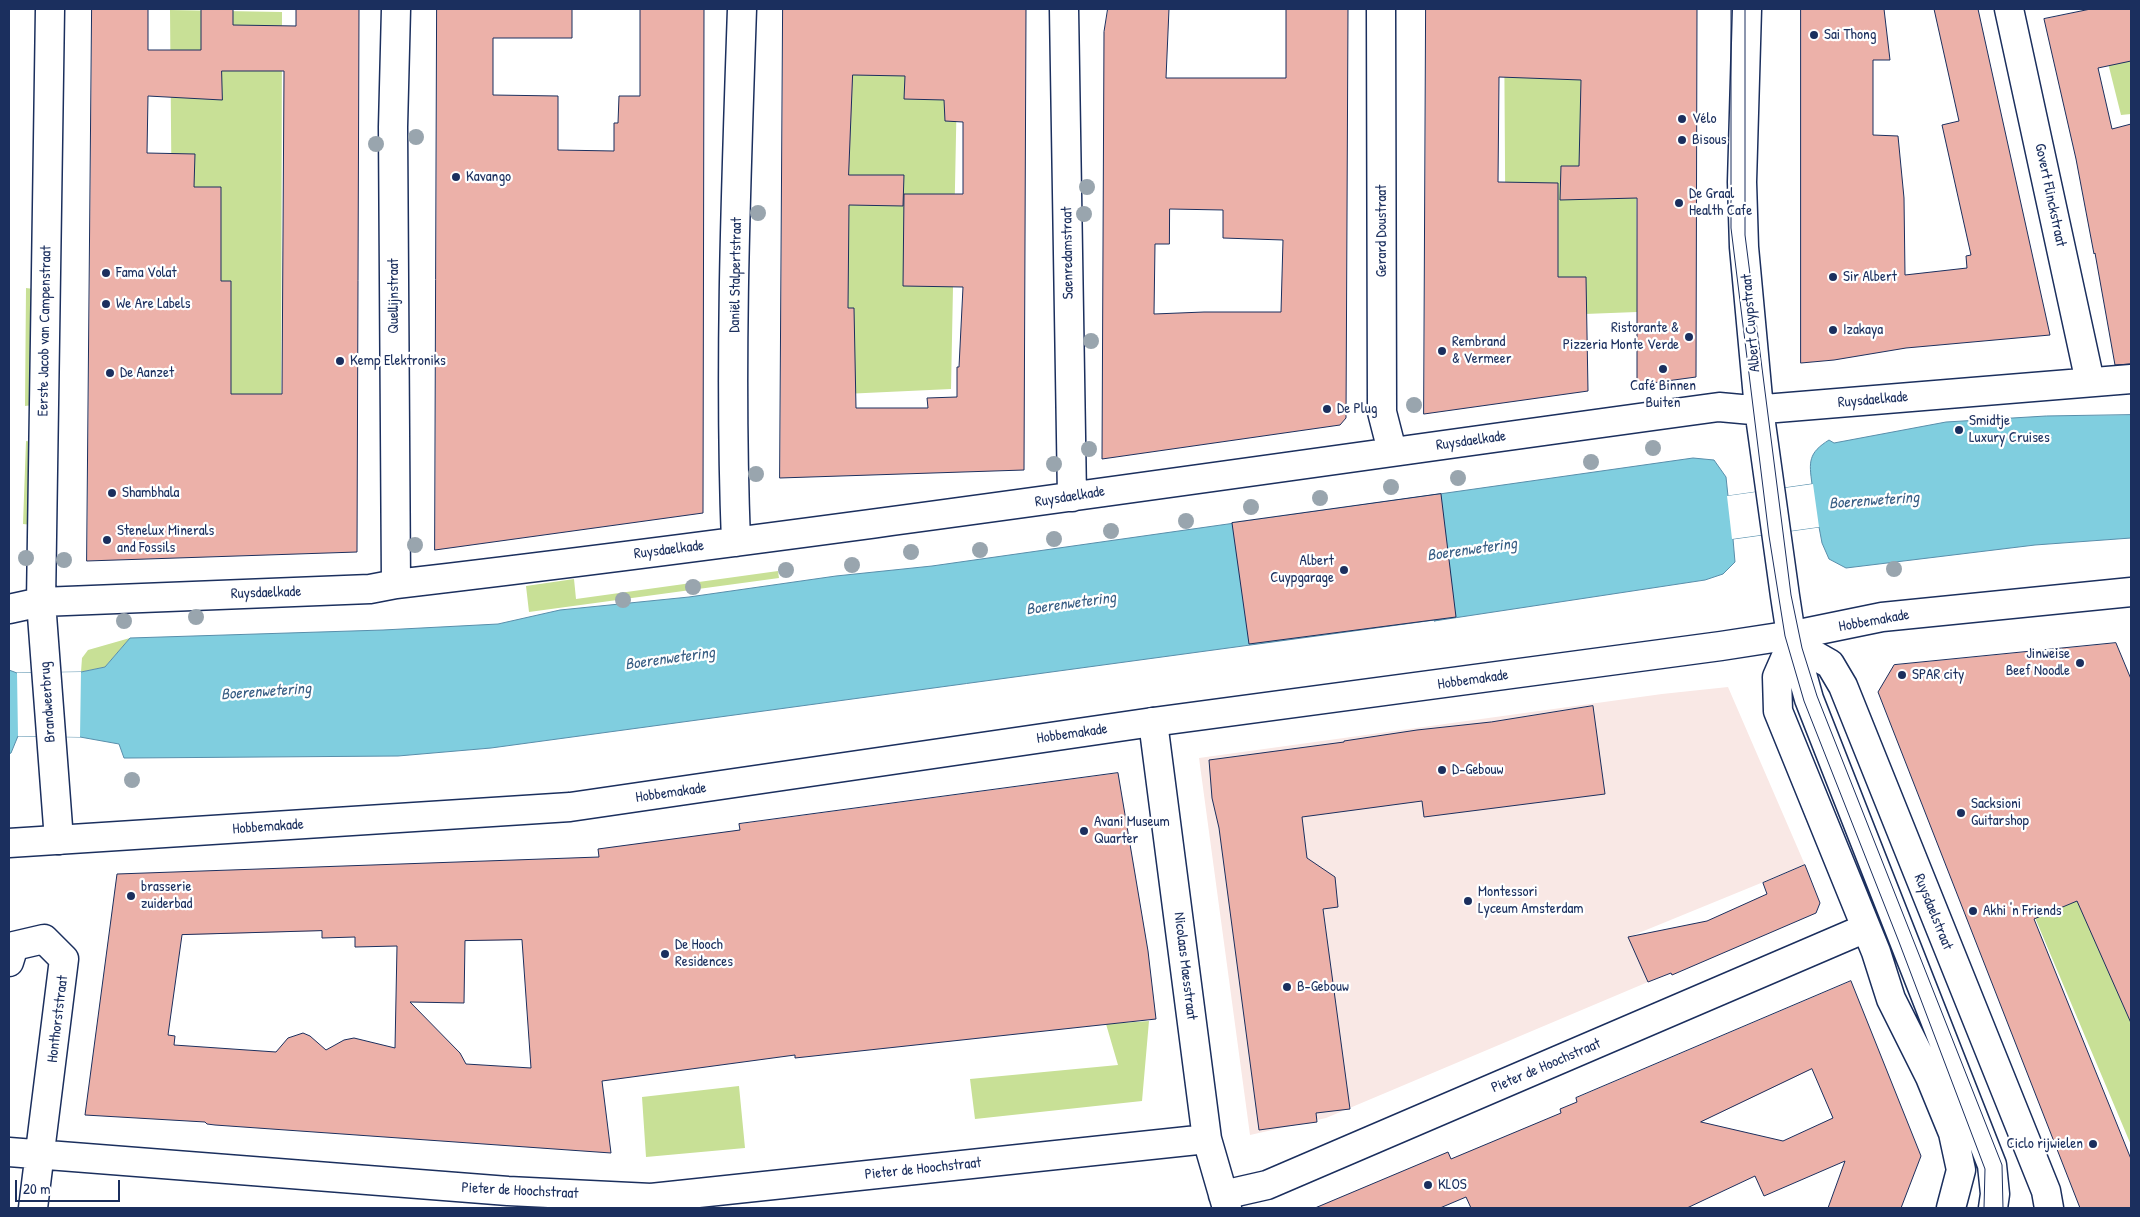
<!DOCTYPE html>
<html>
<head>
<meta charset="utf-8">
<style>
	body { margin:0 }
	#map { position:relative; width:2140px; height:1217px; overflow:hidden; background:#fff; font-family:"Patrick Hand",sans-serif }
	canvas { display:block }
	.frame { position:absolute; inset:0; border:10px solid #1b2f5e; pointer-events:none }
	.scale { position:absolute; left:15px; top:1180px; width:105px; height:22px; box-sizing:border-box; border:2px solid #1b2f5e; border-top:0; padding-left:6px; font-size:15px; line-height:18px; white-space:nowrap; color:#1b2f5e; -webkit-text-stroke:4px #fff; paint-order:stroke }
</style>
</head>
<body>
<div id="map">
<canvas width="2140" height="1217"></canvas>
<div class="frame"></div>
<div class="scale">20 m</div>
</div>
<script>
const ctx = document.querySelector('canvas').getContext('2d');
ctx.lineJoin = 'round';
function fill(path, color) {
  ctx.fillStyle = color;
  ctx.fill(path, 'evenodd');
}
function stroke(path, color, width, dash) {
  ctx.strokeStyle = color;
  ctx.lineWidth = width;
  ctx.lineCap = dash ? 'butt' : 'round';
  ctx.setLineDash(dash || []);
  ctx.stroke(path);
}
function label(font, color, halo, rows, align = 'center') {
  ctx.font = font + ' "Patrick Hand",sans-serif';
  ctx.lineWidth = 4.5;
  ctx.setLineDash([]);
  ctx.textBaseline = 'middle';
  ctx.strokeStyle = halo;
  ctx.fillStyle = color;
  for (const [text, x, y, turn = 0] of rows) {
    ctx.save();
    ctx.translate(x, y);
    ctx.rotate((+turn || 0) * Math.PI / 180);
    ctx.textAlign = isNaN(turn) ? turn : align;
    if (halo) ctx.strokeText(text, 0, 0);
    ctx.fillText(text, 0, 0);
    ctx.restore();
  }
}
const built = new Path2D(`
	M1728,687l77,178 -176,72 19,45 -322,136 -76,17 -51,-377 463,-64z`);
const green = new Path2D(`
	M170,10l112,2 -1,457 -107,1z
	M1504,14l131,2 2,296 -131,5z
	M958,34l-7,355 -107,5 7,-357z
	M2131,57v57l-10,1 -13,-52z
	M26,288l8,1 -1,116 -8,1z
	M26,441l7,1 -1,83 -9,-1z
	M778,571l1,7 -250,34 -3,-26 48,-7 2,20z
	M130,638l-25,29 -24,5 1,-14 6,-8z
	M2045,710l86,203v232l-169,-400z
	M1149,1021l-7,80 -167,18 -5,-40 148,-14 -12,-41z
	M739,1086l6,62 -99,9 -4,-60z`);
const water = new Path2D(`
	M2131,415v123l-96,7 -189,23 -17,-9 -7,-16 -3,-16 -86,12 2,23 -12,12 -18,6 -271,41 8,-2 -951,129 -93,8 -269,2h-5l-5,-14 -39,-7 -62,-1 -7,17 -2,1v-84l8,3 64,-1 24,-5 25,-29 253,-8 115,-6 62,-14 129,-13 147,-21 96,-10 761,-108 21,2 12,17 2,19 84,-12c-3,-22 -4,-31 17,-44l5,3 112,-21 100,-6z`);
const pier = new Path2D(`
	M1813,484l6,43 -87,12 -5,-43z
	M81,672l-1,65 -62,-1 -1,-63z`);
const building = new Path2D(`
	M92,9h56v41h53v-41h32v16l63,1v-17h63l-2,543 -270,9zM222,71h62l-2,323h-51v-113h-10v-94h-27l1,-33 -48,-1 1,-57 74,4z
	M437,9h135v29h-79v57l65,1v54l56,1v-28h4l1,-27h21v-87h64l-1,504 -268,37z
	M783,9h243l-2,461 -244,8zM853,75l52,1 -1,23 40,1 1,21 18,1v72h-59l-1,92 60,1 -4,80h-2v30l-30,1 1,10h-72l-2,-100h-6l1,-103 54,1 1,-31h-55z
	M1108,9h61l-3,69h120v-69h62l-2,409 -6,7 -238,34 2,-427zM1170,209l53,1v28l60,2 -2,72h-77l-50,2 1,-70h14z
	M1426,9h271l-1,368 -59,8v-187l-77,2 1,-34h18l2,-86 -82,-3 -1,105 60,1v94h28l2,114 -164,23z
	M1801,9h83l6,51h-17v75l25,1 6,62 1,77 62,-7 -1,-12 5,-1 -29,-130 17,-4 -25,-112h44l72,326 -144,13 -72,12 -33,3z
	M2091,9h40v52l-33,7 14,61 19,-5v240l-16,1 -20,-112 -1,1 -18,-95 -32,-140z
	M1441,494l15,123 -207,27 -17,-121z
	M2116,643l15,36v344l-54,-122 -43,18 97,240v49h-51l-202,-516 16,-27z
	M1593,706l12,88 -181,23 -2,-16 -120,16 5,41 28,19 3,30 -15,2 27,200 -34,4 1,9 -58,8 -40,-302 -7,-30 -3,-38 135,-18v-1l73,-11 74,-8z
	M1118,773l30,178 8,68 -361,39v-3l-193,26 9,72 -396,-28 -8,-1 -2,-2 -120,-7 32,-241 482,-17 -1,-8 142,-19 -1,-6zM322,931v7l33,-1v10l42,-1 -2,102 -41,-10 -10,2 -18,10 -16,-14 -7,-3 -15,5 -12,14 -102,-7 1,-9 -7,-1 14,-100zM522,940l9,128 -65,-4 -6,-11 -50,-51 54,1 1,-62z
	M1805,865l15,38 -4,10 -144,62 -1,-2 -23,9 -20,-45 79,-16 60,-27 -4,-11z
	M1851,981l70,175 -20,52h-73l17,-47 -81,35 -9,-20 -68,32h-216l-5,-11 -26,11h-125l133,-56 3,7 110,-46 -1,-4 17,-7 -1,-4zM1812,1069l21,49 -50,23 -82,-19z`);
const minor = new Path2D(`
	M50,9l-9,593 18,238
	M396,9l-3,118 3,457
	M1064,9l8,488
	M1381,9l1,403 10,39
	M1747,9l-5,173 2,65 15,162 26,187 6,39 18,64 183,466 3,29 -2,14
	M2009,9l81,373
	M736,542c-7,-178 0,-356 6,-533
	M9,609l32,-7 329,-13 26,-5c442,-52 882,-117 1323,-177l33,3 379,-31
	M1791,635l11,13 28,16 13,22 203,505 3,17
	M1791,635l-3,17 -11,25 1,34 98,241 15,47 39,78 23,56 8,37 -10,38
	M1153,722l54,417 20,69
	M9,962l5,-16 30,-7 20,20 -31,249
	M9,1152l499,39 143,7 556,-59
	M1223,1195l44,-10 599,-257`);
const major = new Path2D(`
	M9,843l561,-36 583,-85 568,-76 78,-12 83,-17 249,-25`);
const tram = new Path2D(`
	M1731,9v219l38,308 16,100 19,65 95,241 86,227 -1,39
	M1745,9v226l46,360 11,53 15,48 185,469 1,43`);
const trees = [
	[416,137],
	[376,144],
	[1087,187],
	[758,213],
	[1084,214],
	[1091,341],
	[1414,405],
	[1653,448],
	[1089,449],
	[1591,462],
	[1054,464],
	[756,474],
	[1458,478],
	[1391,487],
	[1320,498],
	[1251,507],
	[1186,521],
	[1111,531],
	[1054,539],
	[415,545],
	[980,550],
	[911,552],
	[26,558],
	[64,560],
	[852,565],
	[1894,569],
	[786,570],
	[693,587],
	[623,600],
	[196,617],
	[124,621],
	[132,780]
];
const markers = [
	[1814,35,5,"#1b2f5e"],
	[1682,119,5,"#1b2f5e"],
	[1682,140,5,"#1b2f5e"],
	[456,177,5,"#1b2f5e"],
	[1679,203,5,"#1b2f5e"],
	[106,273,5,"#1b2f5e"],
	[1833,277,5,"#1b2f5e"],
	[106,304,5,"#1b2f5e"],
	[1833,330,5,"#1b2f5e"],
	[1689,337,5,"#1b2f5e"],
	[1442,351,5,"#1b2f5e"],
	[340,361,5,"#1b2f5e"],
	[1663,369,5,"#1b2f5e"],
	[110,373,5,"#1b2f5e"],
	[1327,409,5,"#1b2f5e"],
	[1959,430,5,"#1b2f5e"],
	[112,493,5,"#1b2f5e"],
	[107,540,5,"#1b2f5e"],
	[1344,570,5,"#1b2f5e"],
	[2080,663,5,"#1b2f5e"],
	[1902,675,5,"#1b2f5e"],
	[1442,770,5,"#1b2f5e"],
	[1961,813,5,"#1b2f5e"],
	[1084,831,5,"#1b2f5e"],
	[131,896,5,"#1b2f5e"],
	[1468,901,5,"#1b2f5e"],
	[1973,911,5,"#1b2f5e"],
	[665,954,5,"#1b2f5e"],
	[1287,987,5,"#1b2f5e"],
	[2093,1144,5,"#1b2f5e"],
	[1428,1185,5,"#1b2f5e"]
];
const poiNames = [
	["Sai Thong",1824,35],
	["Vélo",1692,119],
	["Bisous",1692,140],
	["Kavango",466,177],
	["De Graal",1689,194],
	["Health Cafe",1689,211],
	["Fama Volat",116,273],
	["Sir Albert",1843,277],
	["We Are Labels",116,304],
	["Ristorante &",1679,328,"right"],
	["Pizzeria Monte Verde",1679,345,"right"],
	["Izakaya",1843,330],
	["Rembrand",1452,342],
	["& Vermeer",1452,359],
	["Kemp Elektroniks",350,361],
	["De Aanzet",120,373],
	["Café Binnen",1663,386,"center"],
	["Buiten",1663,403,"center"],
	["De Plug",1337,409],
	["Smidtje",1969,421],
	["Luxury Cruises",1969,438],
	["Shambhala",122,493],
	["Stenelux Minerals",117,531],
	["and Fossils",117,548],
	["Albert",1334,561,"right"],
	["Cuypgarage",1334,578,"right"],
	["Jinweise",2070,654,"right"],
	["Beef Noodle",2070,671,"right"],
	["SPAR city",1912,675],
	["D-Gebouw",1452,770],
	["Sacksioni",1971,804],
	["Guitarshop",1971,821],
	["Avani Museum",1094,822],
	["Quarter",1094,839],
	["brasserie",141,887],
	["zuiderbad",141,904],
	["Montessori",1478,892],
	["Lyceum Amsterdam",1478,909],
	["Akhi 'n Friends",1983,911],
	["De Hooch",675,945],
	["Residences",675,962],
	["B-Gebouw",1297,987],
	["Ciclo rijwielen",2083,1144,"right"],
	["KLOS",1438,1185]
];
const streetNames = [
	["Govert Flinckstraat",2050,195,78],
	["Gerard Doustraat",1382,231,-90],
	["Saenredamstraat",1068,253,-91],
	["Daniël Stalpertstraat",736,275,-89],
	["Quellijnstraat",394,296,-90],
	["Albert Cuypstraat",1751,323,-95],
	["Eerste Jacob van Campenstraat",45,331,-89],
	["Ruysdaelkade",1873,400,-5],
	["Ruysdaelkade",1471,441,-8],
	["Ruysdaelkade",1070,497,-9],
	["Ruysdaelkade",669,550,-7],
	["Ruysdaelkade",266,593,-2],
	["Hobbemakade",1874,621,-10],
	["Hobbemakade",1473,680,-8],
	["Brandweerbrug",48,702,-94],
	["Hobbemakade",1072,734,-8],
	["Hobbemakade",671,793,-8],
	["Hobbemakade",268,827,-4],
	["Ruysdaelstraat",1933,912,68],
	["Nicolaas Maesstraat",1185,966,83],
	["Honthorststraat",58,1019,-83],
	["Pieter de Hoochstraat",1546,1066,-23],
	["Pieter de Hoochstraat",923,1169,-6],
	["Pieter de Hoochstraat",520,1191,3]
];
const waterNames = [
	["Boerenwetering",1874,501,-4],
	["Boerenwetering",1472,550,-8],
	["Boerenwetering",1071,604,-8],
	["Boerenwetering",670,659,-8],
	["Boerenwetering",266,692,-4]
];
fill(built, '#f9e8e5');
fill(green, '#c8e096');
fill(water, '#80cedf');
stroke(water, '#588eab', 1);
fill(pier, '#fff');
fill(building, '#ecb1a9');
stroke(building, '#1b2f5e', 1);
stroke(minor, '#1b2f5e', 31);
stroke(major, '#1b2f5e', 31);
stroke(minor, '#fff', 28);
stroke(major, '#fff', 28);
stroke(tram, '#1b2f5e', 1);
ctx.fillStyle = '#99a5ae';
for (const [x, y] of trees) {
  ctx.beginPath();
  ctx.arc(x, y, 8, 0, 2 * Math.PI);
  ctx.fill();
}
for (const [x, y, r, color] of markers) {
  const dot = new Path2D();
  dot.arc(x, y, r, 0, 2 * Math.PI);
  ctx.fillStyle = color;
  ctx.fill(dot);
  stroke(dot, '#fff', 2);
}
label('15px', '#1b2f5e', '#fff', poiNames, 'left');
label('15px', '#1b2f5e', '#fff', streetNames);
label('italic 16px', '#395f85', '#fff', waterNames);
</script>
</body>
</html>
